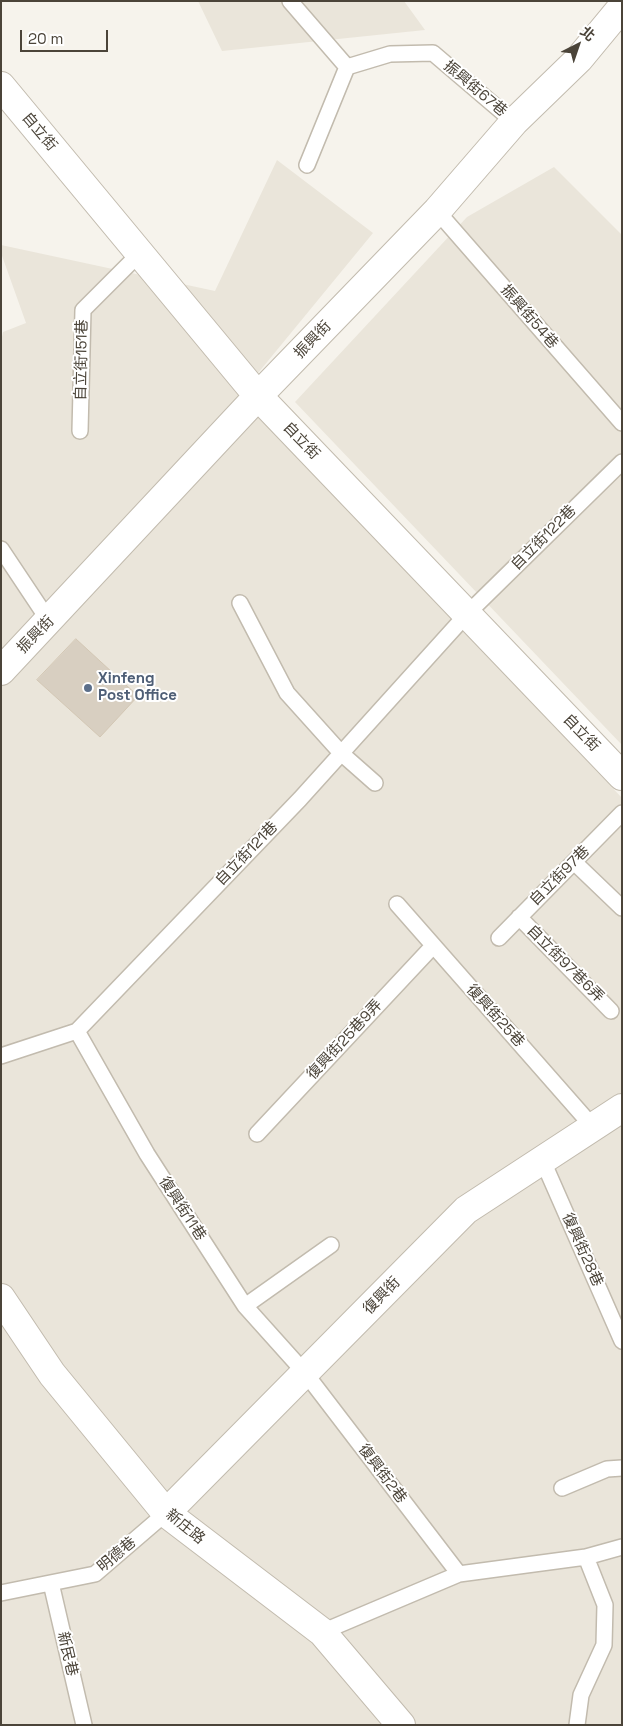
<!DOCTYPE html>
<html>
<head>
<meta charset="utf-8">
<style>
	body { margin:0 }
	#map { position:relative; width:623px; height:1726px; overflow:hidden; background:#f6f3ec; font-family:"Space Grotesk","Noto Sans TC",sans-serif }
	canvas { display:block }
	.frame { position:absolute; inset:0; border:2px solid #4b4439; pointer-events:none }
	.north { position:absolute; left:553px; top:20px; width:50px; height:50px; -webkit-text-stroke:4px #fff; paint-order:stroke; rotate:41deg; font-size:14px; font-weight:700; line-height:20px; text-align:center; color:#4b4439 }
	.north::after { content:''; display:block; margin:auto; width:18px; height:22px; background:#4b4439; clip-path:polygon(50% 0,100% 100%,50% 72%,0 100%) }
	.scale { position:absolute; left:20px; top:30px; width:88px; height:22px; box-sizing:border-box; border:2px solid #4b4439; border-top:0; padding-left:6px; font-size:15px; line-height:18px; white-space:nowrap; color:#4b4439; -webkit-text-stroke:4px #fff; paint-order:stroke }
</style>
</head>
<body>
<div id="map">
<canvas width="623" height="1726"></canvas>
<div class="frame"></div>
<div class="north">北</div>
<div class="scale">20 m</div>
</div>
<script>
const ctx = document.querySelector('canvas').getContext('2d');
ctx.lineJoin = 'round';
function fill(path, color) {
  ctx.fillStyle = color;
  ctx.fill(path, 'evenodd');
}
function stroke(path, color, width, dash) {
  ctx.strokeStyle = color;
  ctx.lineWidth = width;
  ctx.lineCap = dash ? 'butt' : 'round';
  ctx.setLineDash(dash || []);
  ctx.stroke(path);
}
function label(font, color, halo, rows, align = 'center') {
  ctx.font = font + ' "Space Grotesk","Noto Sans TC",sans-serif';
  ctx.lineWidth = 4;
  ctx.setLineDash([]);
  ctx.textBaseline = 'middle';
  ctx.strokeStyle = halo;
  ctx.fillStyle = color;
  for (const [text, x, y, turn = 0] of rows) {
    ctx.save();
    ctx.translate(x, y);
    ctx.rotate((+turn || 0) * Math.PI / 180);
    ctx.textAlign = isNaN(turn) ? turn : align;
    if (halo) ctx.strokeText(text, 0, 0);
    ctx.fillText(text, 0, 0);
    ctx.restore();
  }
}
const residential = new Path2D(`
	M198,1h206l21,29 -203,21z
	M277,160l96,73 -133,162 382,403v927h-621v-1383l2,-10 23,-9 -25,-70v-8l214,46z
	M554,167l68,68v510l-327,-343 172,-185z`);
const building = new Path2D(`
	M76,639l62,57 -38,41 -63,-57z`);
const service = new Path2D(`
	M290,1l57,66 43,-13 43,-1 81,69
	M307,165l40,-98
	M437,211l185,212
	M80,431l3,-121 57,-57
	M1,549l48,72
	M240,603l47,90 54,60 34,30
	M574,862l48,46
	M397,904l196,223
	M519,917l92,94
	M499,938l123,-125
	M77,1031l70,123 98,152 61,68 153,200
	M1,1056l76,-25 223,-232 167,-185 155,-152
	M257,1134l176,-188
	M542,1159l80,182
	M245,1306l86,-61
	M562,1488l45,-19 15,-1
	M51,1583l33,142
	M1,1593l94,-19 71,-61
	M322,1632l137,-58 127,-17 36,-10
	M577,1725l4,-30 23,-50 1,-40 -19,-48`);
const minor = new Path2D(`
	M166,1513l300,-303 156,-102`);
const tertiary = new Path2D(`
	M1,86l257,310 364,380
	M1,671l257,-275 179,-185 77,-89 65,-63 43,-52
	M1,1298l51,76 114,139 156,119 79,93`);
const markers = [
	[88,688,5,"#5c6f8a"]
];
const streetNames = [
	["振興街67巷",475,89,40],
	["自立街",39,132,50],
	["振興街54巷",529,317,49],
	["振興街",313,340,-46],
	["自立街151巷",82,360,-89],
	["自立街",301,441,46],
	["自立街122巷",544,538,-45],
	["振興街",36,635,-46],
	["自立街",581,733,46],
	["自立街121巷",247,854,-46],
	["自立街97巷",560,876,-45],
	["自立街97巷6弄",565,964,45],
	["復興街25巷",495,1016,48],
	["復興街25巷9弄",345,1040,-47],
	["復興街11巷",182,1209,57],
	["復興街28巷",582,1250,66],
	["復興街",382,1296,-46],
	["復興街2巷",382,1474,53],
	["新庄路",185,1527,39],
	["明德巷",117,1555,-40],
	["新民巷",67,1654,77]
];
const serviceNames = [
	["Xinfeng",98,679],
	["Post Office",98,696]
];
fill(residential, '#eae5da');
fill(building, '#d8cfc1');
stroke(building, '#d3c7b4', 1);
stroke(service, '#c2bbae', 18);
stroke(minor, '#c2bbae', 30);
stroke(tertiary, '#c2bbae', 30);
stroke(service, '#fff', 15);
stroke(minor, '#fff', 28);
stroke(tertiary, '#fff', 28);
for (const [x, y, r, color] of markers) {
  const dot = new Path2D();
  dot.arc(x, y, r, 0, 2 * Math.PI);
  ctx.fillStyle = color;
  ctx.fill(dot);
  stroke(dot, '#fff', 2);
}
label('15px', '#4b4439', '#fff', streetNames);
label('bold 15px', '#4e5e75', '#fff', serviceNames, 'left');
</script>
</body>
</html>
